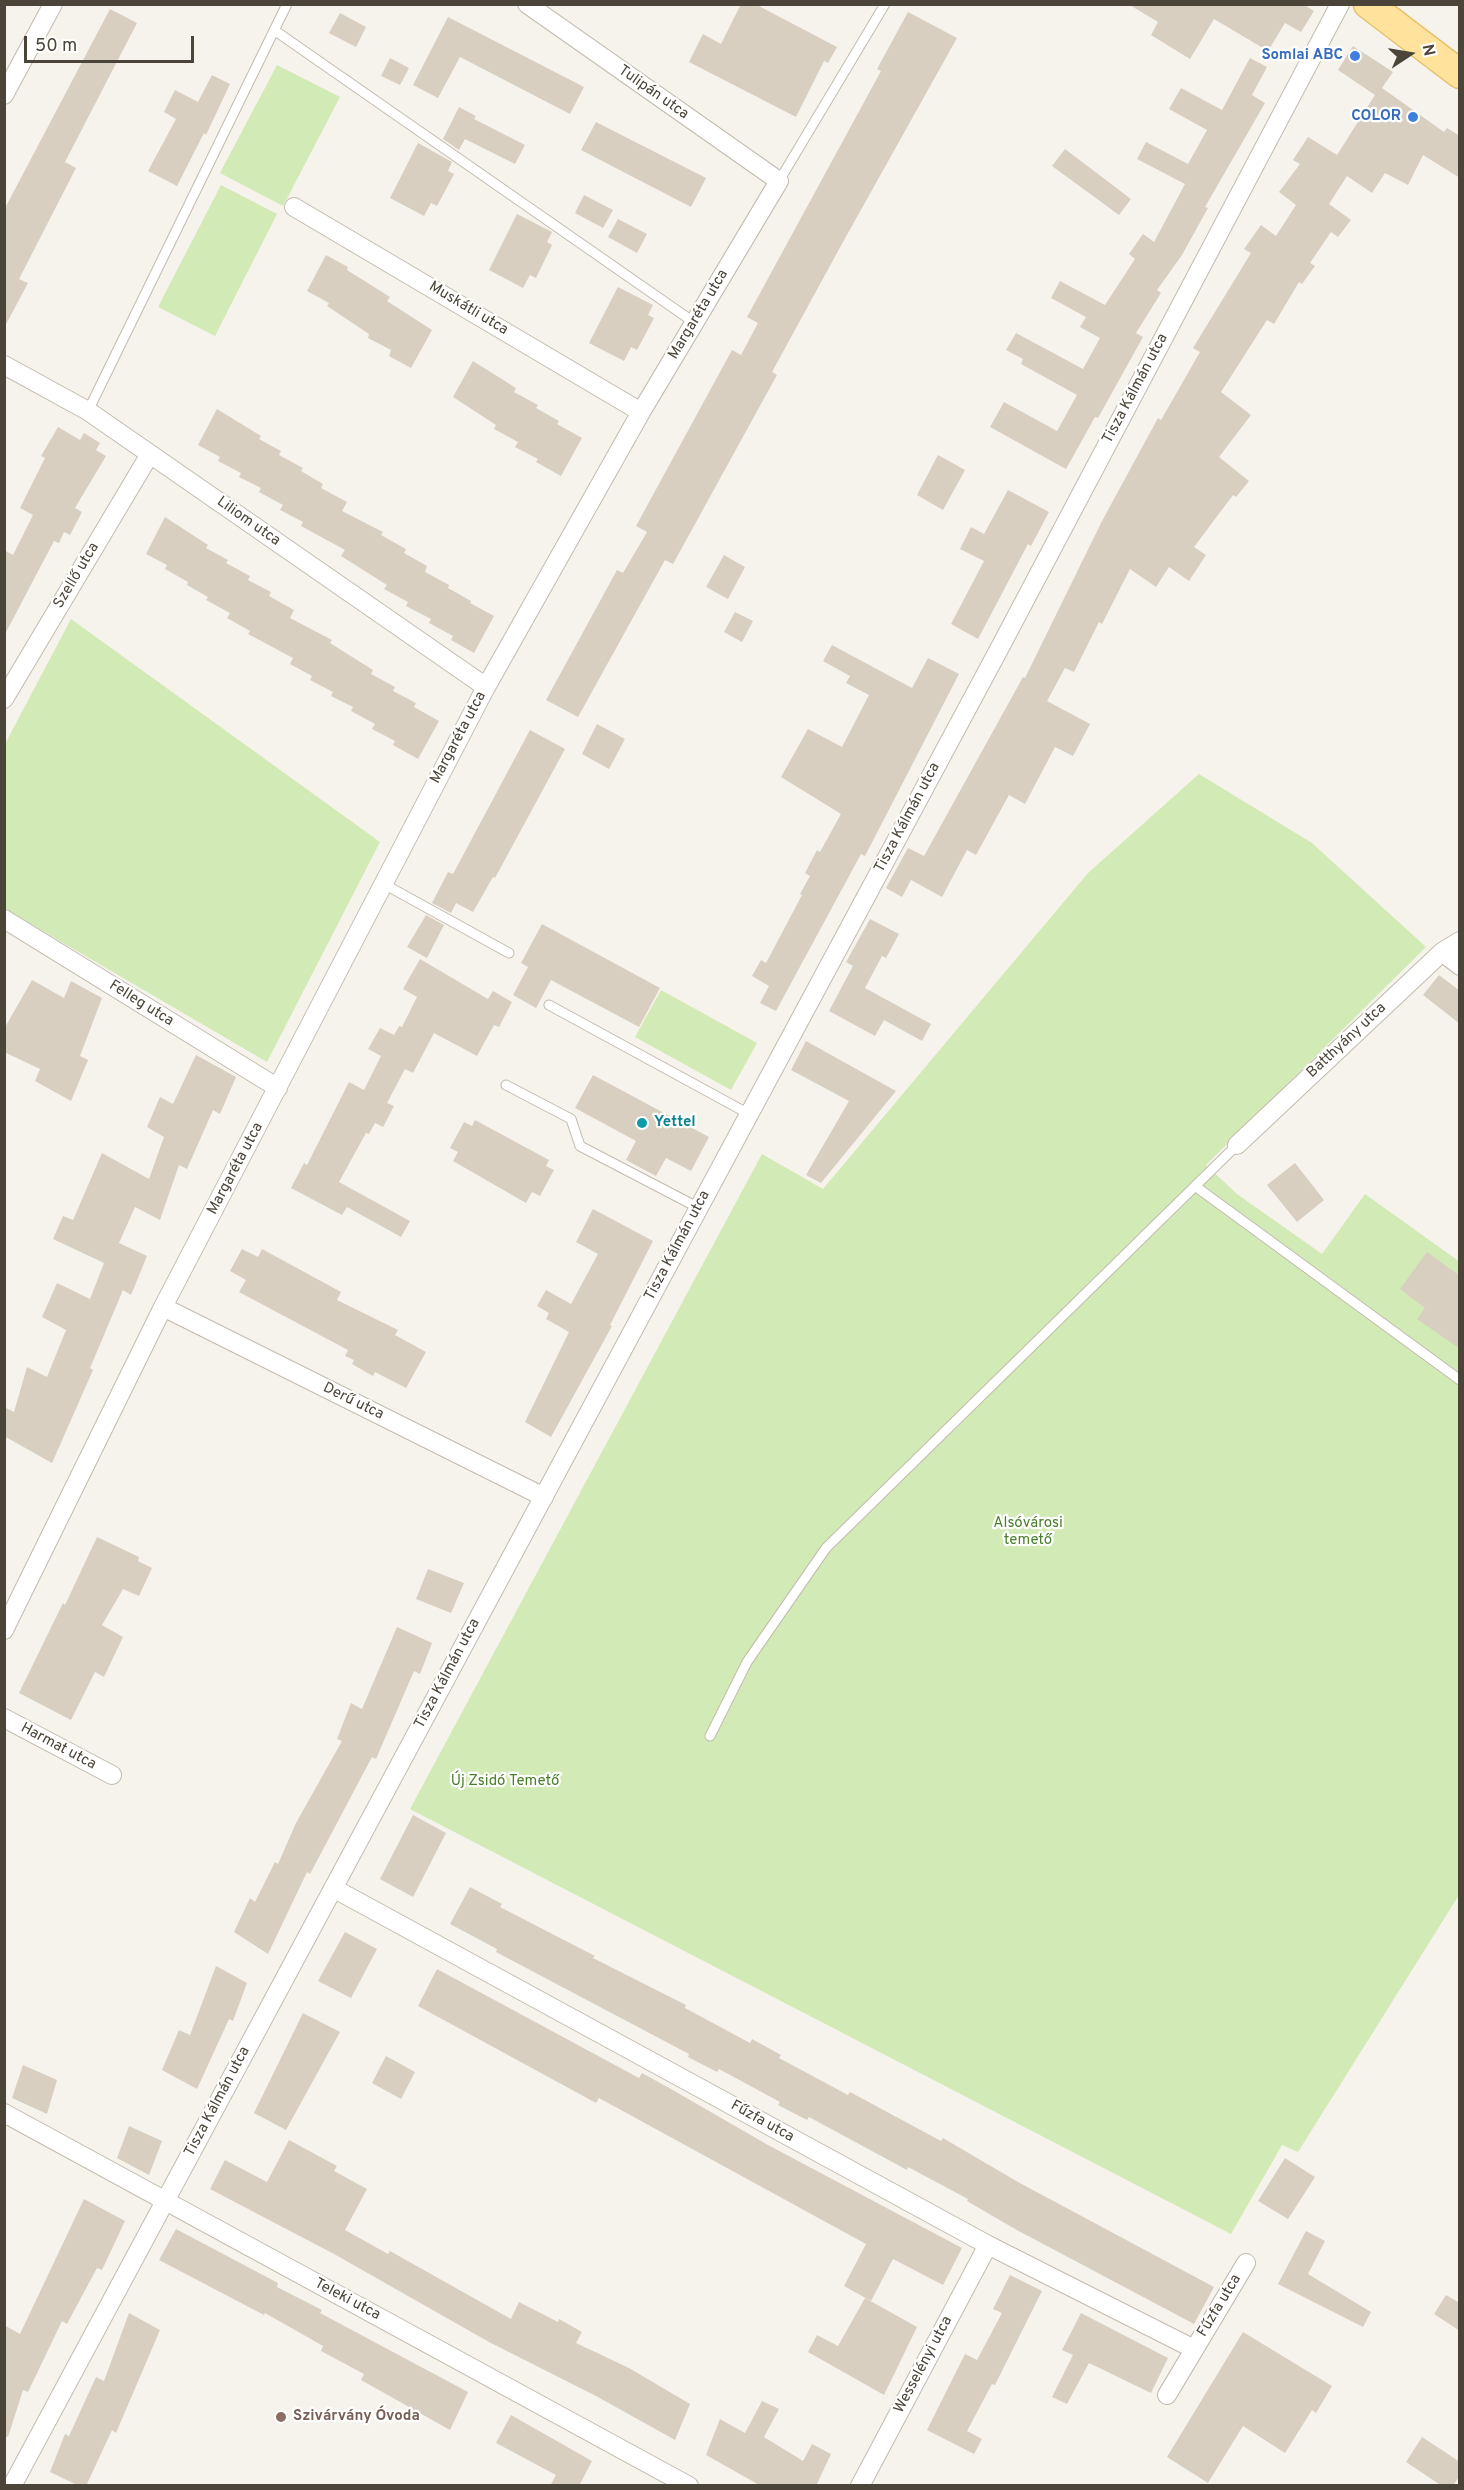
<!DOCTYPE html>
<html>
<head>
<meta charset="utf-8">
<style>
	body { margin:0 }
	#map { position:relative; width:1464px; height:2490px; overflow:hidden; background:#f6f3ec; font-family:Overpass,sans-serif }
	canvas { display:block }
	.frame { position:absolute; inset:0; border:6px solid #4b4439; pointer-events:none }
	.north { position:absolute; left:1380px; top:24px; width:60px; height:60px; -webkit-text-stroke:4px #fff; paint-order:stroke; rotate:78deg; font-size:16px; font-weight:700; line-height:24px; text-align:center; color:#4b4439 }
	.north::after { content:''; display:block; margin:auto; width:21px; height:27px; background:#4b4439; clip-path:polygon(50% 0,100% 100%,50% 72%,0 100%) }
	.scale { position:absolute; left:24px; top:36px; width:170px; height:27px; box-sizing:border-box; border:3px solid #4b4439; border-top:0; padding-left:8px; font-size:18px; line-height:21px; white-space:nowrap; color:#4b4439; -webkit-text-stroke:4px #fff; paint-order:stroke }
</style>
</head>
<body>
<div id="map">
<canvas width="1464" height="2490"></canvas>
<div class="frame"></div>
<div class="north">N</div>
<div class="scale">50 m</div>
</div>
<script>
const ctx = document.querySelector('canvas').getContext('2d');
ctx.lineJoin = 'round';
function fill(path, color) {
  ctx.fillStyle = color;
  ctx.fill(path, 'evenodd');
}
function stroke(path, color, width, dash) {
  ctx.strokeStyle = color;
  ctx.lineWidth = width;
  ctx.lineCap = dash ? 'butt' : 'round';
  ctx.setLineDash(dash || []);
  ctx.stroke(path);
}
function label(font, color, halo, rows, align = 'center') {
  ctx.font = font + ' Overpass,sans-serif';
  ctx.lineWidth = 4.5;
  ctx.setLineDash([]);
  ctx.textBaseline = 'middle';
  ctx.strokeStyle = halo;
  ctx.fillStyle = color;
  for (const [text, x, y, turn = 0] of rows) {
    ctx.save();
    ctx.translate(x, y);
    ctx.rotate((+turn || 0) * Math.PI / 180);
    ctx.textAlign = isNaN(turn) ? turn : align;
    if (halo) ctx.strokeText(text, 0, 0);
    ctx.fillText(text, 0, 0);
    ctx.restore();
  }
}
const green = new Path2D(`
	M277,65l63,32 -57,109 -63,-33z
	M221,185l56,29 -62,122 -57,-29z
	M71,619l309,223 -113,220 -262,-153v-165z
	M1199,774l113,69 114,104 -220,218 31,29 85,60 43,-60 95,68 -1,633 -161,257 -16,-7 -51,89 -821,-425 352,-655 61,35 265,-316z
	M661,990l96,53 -26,47 -96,-53z`);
const building = new Path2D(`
	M741,4h14l82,43 -9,16 -4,-2 -28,56 -107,-55 14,-28 18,10z
	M1128,4h175l11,7 -13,21 -16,-9 -17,28 -54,-32 -24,40 -39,-24 7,-13z
	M110,9l27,14 -72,139 11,6 -57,111 9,4 -24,45v-118z
	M908,12l49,26 -114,204 -71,130 5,3 -104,189 -8,-4 -87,157 -32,-17 71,-130 6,3 24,-41 -11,-6 96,-176 9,5 17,-32 -11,-6 134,-246 -4,-2z
	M340,13l26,14 -10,20 -27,-14z
	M448,17l136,70 -14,27 -110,-57 -22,41 -25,-13z
	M1353,46l40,26 -11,16 62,44 3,-4 13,8v42l-37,-23 -15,30 -23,-12 -13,20 -25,-17 -18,28 22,16 -13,17 -7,-5 -21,31 5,3 -13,18 -3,-2 -25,42 -7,-4 -46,72 30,23 -32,42 30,24 -13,16 -3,-2 -39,52 12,8 -17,26 -20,-14 -13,20 -26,-18 -28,55 -3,-2 -25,50 -9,-4 -18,33 43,23 -17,32 -18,-9 -30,57 -16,-9 -33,60 -9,-5 -25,47 -31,-17 -9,17 -16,-9 22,-40 16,8 99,-179 2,1 77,-157 56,-103 3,2 39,-68 -7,-4 58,-95 -7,-4 17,-24 15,11 20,-31 -17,-13 21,-28 -7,-4 15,-23 29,18 38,-60 -37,-25z
	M390,58l19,10 -9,17 -19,-9z
	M1250,58l17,9 -15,28 13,8 -60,104 3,1 -26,47 -25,35 4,3 -25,40 7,4 -45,81 -3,-1 -29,52 -76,-42 14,-25 53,29 20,-36 -56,-31 2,-5 -17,-9 10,-17 67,36 17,-31 -20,-11 6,-10 -35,-19 9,-17 45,24 30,-46 -6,-5 14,-20 11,8 31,-58 -48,-25 9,-17 42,22 19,-34 -38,-21 12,-21 41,22z
	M212,75l18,9 -24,51 -2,-2 -27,53 -29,-15 28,-52 -12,-7 11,-22 23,12z
	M459,107l17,9 -2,3 51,26 -10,19 -50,-25 -6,11 -16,-11z
	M596,122l110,56 -15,29 -110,-57z
	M418,143l34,19 -4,9 6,3 -17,32 -6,-3 -7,13 -34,-18z
	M1065,149l66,50 -12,16 -67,-49z
	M584,195l29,15 -10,18 -28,-15z
	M517,214l35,18 -5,10 5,3 -16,33 -6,-3 -7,13 -34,-18z
	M618,219l29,15 -10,19 -29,-16z
	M326,255l22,12 -1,3 43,27 -3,4 45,29 -21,38 -22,-12 2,-6 -23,-12 1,-4 -42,-28 2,-3 -22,-12z
	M618,287l35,18 -5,10 6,3 -17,32 -6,-3 -7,14 -35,-18z
	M473,361l43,27 -2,4 24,13 -2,3 23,13 -2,3 25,14 -21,38 -25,-14 2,-3 -23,-12 3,-5 -24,-13 2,-4 -43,-28z
	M217,409l44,27 -2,3 22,12 -2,4 24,13 -2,3 22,13 -2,4 26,14 -5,9 41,21 -2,3 25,14 -2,4 23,13 -2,6 24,13 -1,3 23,13 -1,2 24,13 -20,37 -23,-13 2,-4 -24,-13 2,-4 -25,-13 2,-4 -24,-13 3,-4 -46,-29 4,-6 -44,-24 2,-4 -23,-12 3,-5 -24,-13 2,-4 -22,-11 2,-4 -23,-12 2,-4 -22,-12z
	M58,427l22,13 4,-7 16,10 -4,7 10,6 -31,52 7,4 -12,23 -6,-3 -5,11 -5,-2 -50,95v-86l9,5 20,-40 -13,-7 25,-50 -4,-2z
	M938,455l27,15 -22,40 -26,-15z
	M1008,490l41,22 -18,34 -3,-2 -50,95 -27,-15 33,-63 -24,-12 11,-22 13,7z
	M165,517l43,28 -2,3 22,12 -2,3 24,13 -2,4 23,12 -2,4 25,14 -4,8 42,22 -2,3 43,27 -2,4 24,13 -2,4 23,12 -2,4 25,14 -21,38 -25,-14 2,-4 -23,-12 3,-5 -24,-13 2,-4 -22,-11 2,-4 -23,-12 2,-4 -22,-12 3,-6 -45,-24 2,-3 -23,-13 3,-5 -24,-13 2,-3 -21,-12 1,-3 -23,-13 2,-4 -21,-11z
	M724,555l21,12 -17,32 -22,-12z
	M735,612l18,9 -11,21 -18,-10z
	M832,645l80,43 16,-30 31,16 -94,182 -4,-2 -85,157 -16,-8 9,-17 -17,-10 9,-16 5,3 36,-68 -2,-1 10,-18 -5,-3 12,-23 3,2 21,-38 -60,-37 27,-48 34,18 27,-52 -23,-12 4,-7 -27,-15z
	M597,724l28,15 -16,30 -27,-15z
	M530,730l35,19 -70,129 -2,-1 -20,35 -17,-9 -5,10 -19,-10 16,-31 5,2z
	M426,915l18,10 -17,33 -20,-11z
	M870,919l29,15 -13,24 -4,-2 -17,32 66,36 -9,17 -38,-21 -9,16 -46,-25 24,-45 -7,-4z
	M542,924l118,64 -21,39 -88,-47 -15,28 -23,-13 15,-28 -7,-4z
	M420,959l68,40 5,-8 19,11 -13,25 -5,-2 -17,31 -43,-23 -21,40 -8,-4 -18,34 7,3 -11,21 -8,-4 -6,11 -3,-1 -27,49 71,39 -9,16 -54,-30 -5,8 -51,-27 13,-25 3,2 42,-83 15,8 17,-34 -13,-7 12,-21 14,7 5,-9 3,1 15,-30 -14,-8z
	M1439,975l21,16v33l-37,-29z
	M32,980l32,18 7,-17 31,17 -22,58 8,4 -17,41 -36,-20 5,-12 -36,-17v-23z
	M806,1041l90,50 -75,92 -15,-8 43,-74 -58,-31z
	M196,1055l40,22 -16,37 -7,-4 -26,59 -8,-4 -19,55 -25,-13 -16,36 28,13 -16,39 -8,-5 -33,78 3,2 -41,93 -48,-27v-29l10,5 13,-45 20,10 19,-47 -24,-13 15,-34 33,16 14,-36 -51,-24 10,-23 10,4 29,-67 47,26 15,-42 -17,-10 13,-30 13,7z
	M593,1075l116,62 -18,34 -25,-13 -10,18 -30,-16 10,-19 -61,-33z
	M475,1120l74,40 -3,6 8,4 -14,26 -8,-4 -6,11 -73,-42 5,-9 -8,-4 14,-26 8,4z
	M1295,1163l29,37 -27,22 -30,-37z
	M593,1209l60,32 -43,84 2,1 -61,111 -26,-15 44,-90 -23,-13 3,-6 -12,-7 9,-16 25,14 27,-50 -22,-12z
	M242,1249l16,8 4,-8 79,43 -4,8 61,30 -3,5 31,17 -20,36 -31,-16 -2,4 -21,-12 2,-4 -9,-4 3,-6 -109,-58 7,-12 -16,-9z
	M1427,1252l33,24v73l-43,-30 8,-11 -25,-19z
	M97,1537l42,20 -1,4 14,7 -13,28 -16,-7 -21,36 21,12 -19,40 -9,-5 -24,48 -52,-27 44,-90 2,2z
	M428,1569l36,14 -13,30 -35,-14z
	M397,1627l35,16 -12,31 -6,-3 -38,88 -4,-2 -62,117 -3,-2 -39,82 -34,-22 16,-34 5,4 20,-40 3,2 18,-41 46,-82 -5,-2 14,-36 11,6z
	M413,1815l33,18 -33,64 -33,-18z
	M470,1887l32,17 -2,3 95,49 -2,2 93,47 -1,3 65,35 2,-4 29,16 -2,3 69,37 2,-3 91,49 2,-3 75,44 196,105 -20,37 -179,-95 -48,-28 1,-2 -60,-32 -1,3 -98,-53 -2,3 -29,-15 2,-3 -61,-33 -2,3 -29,-15 1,-3 -193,-102 1,-3 -47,-25z
	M345,1932l32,17 -26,49 -33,-17z
	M216,1966l31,17 -14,38 -4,-2 -32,70 -35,-19 17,-40 11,5z
	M437,1969l202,109 3,-5 29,16 97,56 194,103 -19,37 -50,-26 -22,42 -27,-15 22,-42 -267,-146 -3,5 -178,-97z
	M303,2013l37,19 -54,98 -32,-17z
	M386,2056l29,16 -14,27 -29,-16z
	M23,2065l34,15 -10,34 -35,-16z
	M129,2126l33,15 -13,34 -32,-17z
	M289,2140l48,26 -3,5 33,18 -22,41 43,24 2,-3 121,68 8,-17 39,20 1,-3 23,13 -6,11 53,25 61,36 -15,36 -79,-44 -107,-54 -155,-88 -124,-65 15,-29 42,22z
	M1285,2158l30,19 -27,42 -30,-18z
	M84,2199l41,22 -23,49 -5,-2 -30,56 -5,-3 -34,71 -5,-2 -15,47 -4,-1v-111l16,9z
	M176,2229l102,54 -1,4 45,23 -2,3 148,79 -18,38 -89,-50 3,-6 -43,-23 2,-5 -58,-33 -1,2 -105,-55z
	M1306,2231l19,10 -17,33 63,38 -8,15 -85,-43z
	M1010,2275l32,16 -47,94 -3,-1 -25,47 15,8 -8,15 -47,-24 38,-76 12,6 25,-47 -9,-4z
	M1446,2295l14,8v28l-26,-17z
	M865,2298l52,29 -33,68 -76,-43 9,-17 21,11z
	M129,2313l31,17 -44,103 -4,-3 -26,56h-7l-29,-14 15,-38 4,2 27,-59 8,4z
	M1081,2313l87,45 -17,35 -62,-30 -22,41 -15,-7 21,-42 -11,-5z
	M1243,2332l89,54 -16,27 -4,-3 -27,43 -42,-27 -35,57 -41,-26z
	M762,2401l17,8 -15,28 39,24 9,-17 19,10 -15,32h-55l-55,-31 14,-36 25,14z
	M511,2415l81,46 -13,25h-29l6,-11 -60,-32z
	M1422,2437l38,25v13l-7,11h-11l-36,-24z`);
const lane = new Path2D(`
	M274,30l421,293
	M779,181l106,-177
	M88,411l199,-407
	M382,883l127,70
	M549,1005l200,109
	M506,1085l65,34 9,27 119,62
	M1195,1186l265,194
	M710,1736l37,-74 79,-114 411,-403`);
const street = new Path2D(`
	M4,95l49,-91
	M294,207l347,205
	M4,365l84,46 398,276
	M4,699l146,-245
	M4,919l274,169
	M1442,952l18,14
	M1237,1145l205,-193 18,-11
	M163,1307l381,190
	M4,1630l159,-323 323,-620 155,-275 138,-231 -252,-177
	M4,1718l108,57
	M333,1888l655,357 206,104
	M4,2113l685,373
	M1167,2395l79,-132
	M12,2486l985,-1833 343,-649
	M860,2486l128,-241`);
const primary = new Path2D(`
	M1368,4l92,70`);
const markers = [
	[1355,56,6,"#3f7fe0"],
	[1413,117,6,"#3f7fe0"],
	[642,1123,6,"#0f9aa8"],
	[281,2417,6,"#8d6e63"]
];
const shopNames = [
	["Somlai ABC",1343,56],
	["COLOR",1401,117]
];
const streetNames = [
	["Tulipán utca",653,93,35],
	["Muskátli utca",468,309,31],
	["Margaréta utca",699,315,-59],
	["Tisza Kálmán utca",1136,389,-62],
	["Liliom utca",248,522,35],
	["Szellő utca",77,576,-59],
	["Margaréta utca",459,738,-62],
	["Tisza Kálmán utca",908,818,-62],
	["Felleg utca",141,1004,32],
	["Batthyány utca",1347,1041,-43],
	["Margaréta utca",236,1169,-62],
	["Tisza Kálmán utca",678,1246,-62],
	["Derű utca",353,1402,26],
	["Tisza Kálmán utca",448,1674,-62],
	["Harmat utca",58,1747,28],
	["Tisza Kálmán utca",218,2102,-62],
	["Fűzfa utca",762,2122,29],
	["Teleki utca",347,2300,28],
	["Fűzfa utca",1220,2306,-59],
	["Wesselényi utca",924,2365,-62]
];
const cultureNames = [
	["Yettel",654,1123]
];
const parkNames = [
	["Alsóvárosi",1028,1524],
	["temető",1028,1541],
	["Új Zsidó Temető",505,1782]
];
const educationNames = [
	["Szivárvány Óvoda",293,2417]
];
fill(green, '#d2eab5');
fill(building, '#d8cfc1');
stroke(lane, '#c2bbae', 11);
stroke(street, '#c2bbae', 20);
stroke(primary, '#e6c16a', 31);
stroke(lane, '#fff', 9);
stroke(street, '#fff', 18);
stroke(primary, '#ffe39c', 28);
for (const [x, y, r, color] of markers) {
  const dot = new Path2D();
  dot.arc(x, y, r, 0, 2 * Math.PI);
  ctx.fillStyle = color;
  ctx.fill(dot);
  stroke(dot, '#fff', 2);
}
label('bold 15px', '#366cbe', '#fff', shopNames, 'right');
label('15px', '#4b4439', '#fff', streetNames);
label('bold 15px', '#0d838f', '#fff', cultureNames, 'left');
label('15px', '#4a7f2a', '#fff', parkNames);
label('bold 15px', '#785e54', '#fff', educationNames, 'left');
</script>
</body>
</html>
